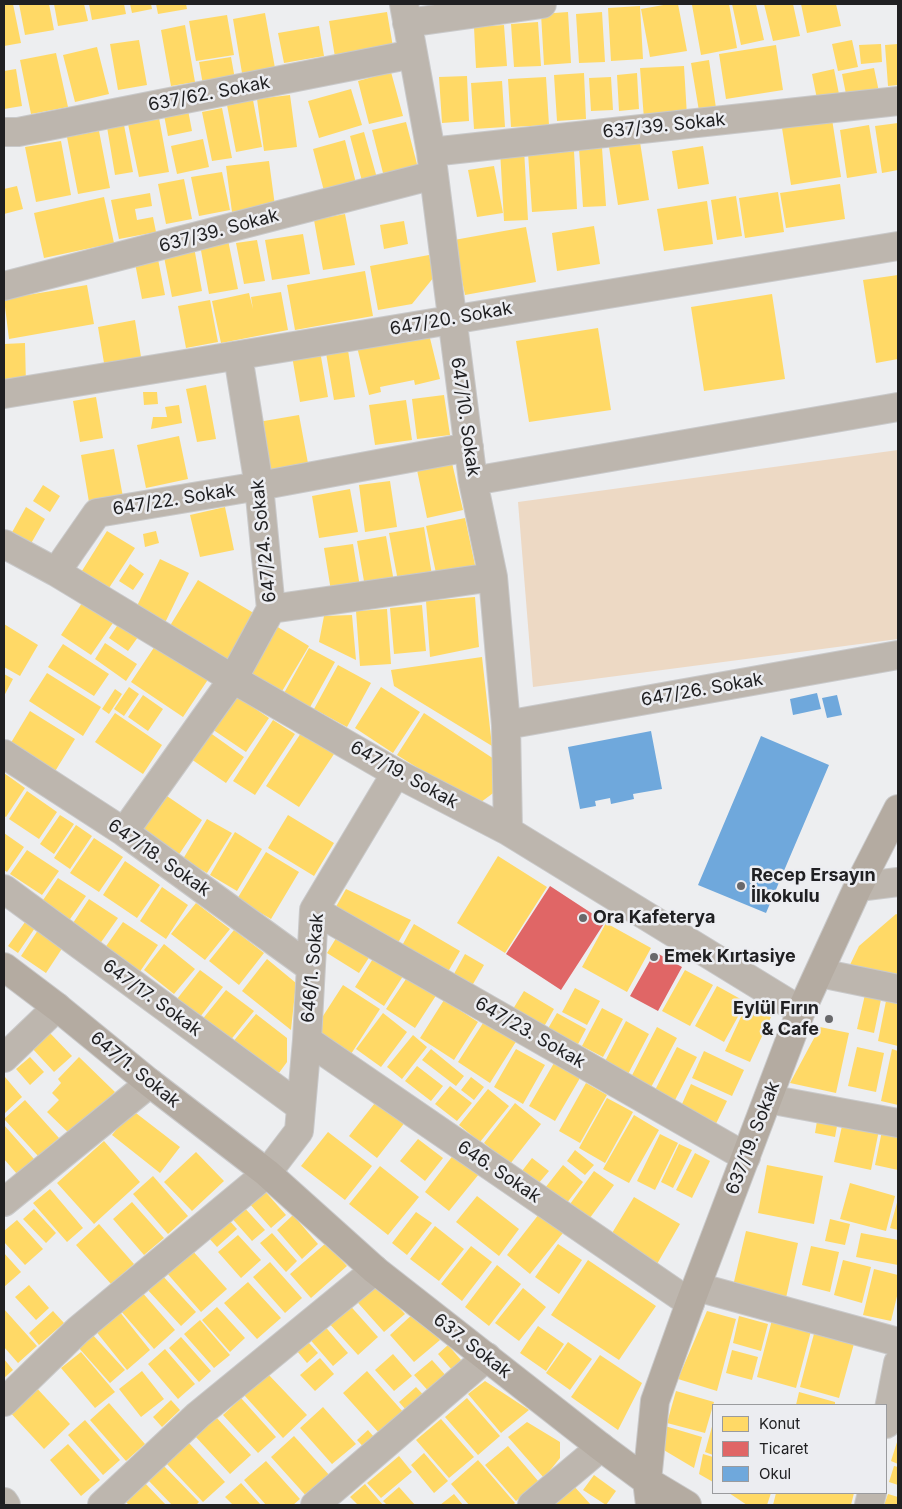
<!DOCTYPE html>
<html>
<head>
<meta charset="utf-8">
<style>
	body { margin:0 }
	#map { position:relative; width:902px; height:1509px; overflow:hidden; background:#edeef0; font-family:Inter,sans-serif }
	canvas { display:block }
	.frame { position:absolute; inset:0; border:5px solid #202022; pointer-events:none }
	.legend { position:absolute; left:712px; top:1404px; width:175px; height:90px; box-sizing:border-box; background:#ecedf1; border:1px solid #9a9b9e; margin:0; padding:6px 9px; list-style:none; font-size:15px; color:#202022 }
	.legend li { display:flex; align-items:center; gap:10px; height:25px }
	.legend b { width:25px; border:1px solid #9a9b9e }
</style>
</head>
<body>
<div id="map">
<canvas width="902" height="1509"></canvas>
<div class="frame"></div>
<ul class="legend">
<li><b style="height:14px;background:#ffd966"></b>Konut</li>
<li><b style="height:14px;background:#e06666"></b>Ticaret</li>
<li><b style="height:14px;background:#6fa8dc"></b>Okul</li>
</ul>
</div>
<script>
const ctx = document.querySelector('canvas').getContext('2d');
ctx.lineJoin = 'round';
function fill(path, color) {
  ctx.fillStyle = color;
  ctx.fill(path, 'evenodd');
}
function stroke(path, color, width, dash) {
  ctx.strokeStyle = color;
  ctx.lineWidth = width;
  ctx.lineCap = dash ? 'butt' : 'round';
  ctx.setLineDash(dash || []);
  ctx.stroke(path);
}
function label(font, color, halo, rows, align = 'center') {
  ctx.font = font + ' Inter,sans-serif';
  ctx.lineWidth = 5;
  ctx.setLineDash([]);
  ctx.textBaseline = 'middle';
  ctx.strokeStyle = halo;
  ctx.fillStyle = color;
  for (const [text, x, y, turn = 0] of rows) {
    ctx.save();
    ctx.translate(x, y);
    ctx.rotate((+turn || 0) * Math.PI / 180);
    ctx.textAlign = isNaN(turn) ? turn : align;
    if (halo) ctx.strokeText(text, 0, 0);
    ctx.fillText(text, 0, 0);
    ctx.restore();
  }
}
const green = new Path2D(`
	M898,450v189l-365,48 -15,-185z`);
const homes = new Path2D(`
	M4,4h9l8,39 -17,3z
	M19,4h30l5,26 -29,5z
	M54,4h30l4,17 -30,5z
	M89,4h35l2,10 -34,6z
	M130,4h21l1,5 -20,4z
	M156,4h30l1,5 -29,5z
	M669,4h9l9,47 -37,6 -9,-48z
	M699,4h30l8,44 -36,7 -9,-50z
	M732,4h24l8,36 -23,5z
	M764,4h29l7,32 -27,5z
	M801,4h35l5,22 -34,7z
	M640,6l3,53 -32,2 -3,-53z
	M387,12l6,35 -58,10 -6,-36z
	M568,12l3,51 -27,2 -3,-51z
	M602,12l3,50 -26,1 -3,-49z
	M265,13l10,55 -33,5 -9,-54z
	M227,15l7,40 -38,6 -7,-40z
	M538,22l3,44 -27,1 -3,-43z
	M185,25l10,57 -24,4 -10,-56z
	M504,25l3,41 -31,2 -2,-41z
	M319,26l5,30 -40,7 -6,-30z
	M139,40l8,45 -29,5 -8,-46z
	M852,40l6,27 -20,4 -6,-27z
	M881,44l1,18 -21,2 -2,-19z
	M898,44v41l-10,1 -3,-41z
	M776,45l7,45 -57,9 -7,-45z
	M97,47l12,47 -34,8 -12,-47z
	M56,53l12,54 -37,7 -11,-54z
	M231,57l4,22 -32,6 -4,-23z
	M709,60l7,48 -17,3 -8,-48z
	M684,66l3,50 -43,3 -4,-51z
	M874,68l5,24 -32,7 -5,-25z
	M16,69l6,37 -18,3v-38z
	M834,69l5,25 -22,5 -5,-25z
	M391,72l12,44 -34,8 -11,-43z
	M584,73l2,46 -29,2 -3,-46z
	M637,73l2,36 -20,2 -2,-36z
	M467,76l2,45 -27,2 -3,-46z
	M546,77l3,48 -38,2 -3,-48z
	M611,77l2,33 -22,1 -2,-33z
	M502,81l3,46 -31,2 -3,-46z
	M351,89l11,36 -43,13 -11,-37z
	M290,95l7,52 -33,4 -7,-52z
	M253,100l9,47 -26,5 -9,-47z
	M222,108l10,50 -20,3 -10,-49z
	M188,110l4,21 -24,5 -4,-21z
	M159,118l10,54 -30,5 -11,-53z
	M832,119l9,58 -50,8 -9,-57z
	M406,122l12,46 -34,9 -12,-47z
	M898,123v47l-16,3 -7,-47z
	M124,125l9,47 -18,3 -8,-48z
	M869,125l8,48 -30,5 -7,-48z
	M99,131l11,57 -32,6 -11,-57z
	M364,132l13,46 -15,3 -12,-45z
	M203,139l6,28 -32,7 -6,-28z
	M345,140l11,43 -32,8 -11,-42z
	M61,141l10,54 -35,7 -11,-55z
	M640,142l9,58 -31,5 -9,-58z
	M703,146l6,38 -31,5 -6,-38z
	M602,148l4,58 -23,1 -4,-58z
	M524,149l4,71 -24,1 -4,-71z
	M574,151l3,58 -45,3 -4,-59z
	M269,161l6,45 -43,6 -6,-46z
	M494,166l9,47 -26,4 -9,-47z
	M222,172l8,38 -31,6 -8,-39z
	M184,179l8,40 -26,5 -8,-40z
	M840,184l5,35 -59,9 -6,-35z
	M17,186l6,23 -19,5v-25z
	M778,192l6,40 -39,6 -6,-40z
	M150,193l2,13 -17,3 2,11 16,-3 3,15 -37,7 -8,-39z
	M736,196l6,40 -25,4 -6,-40z
	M104,197l10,46 -70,15 -10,-45z
	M707,201l6,43 -49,7 -7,-42z
	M345,214l10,51 -32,5 -9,-50z
	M404,221l4,23 -24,5 -4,-24z
	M594,226l6,38 -43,7 -5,-38z
	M526,227l10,55 -71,13 -11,-55z
	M303,234l7,40 -38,6 -7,-40z
	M228,240l10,49 -29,5 -9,-49z
	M257,240l8,41 -21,3 -8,-41z
	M194,247l8,44 -30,6 -9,-45z
	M157,254l8,41 -23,4 -8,-41z
	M429,255l5,22 -22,27 -34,6 -8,-44z
	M365,271l8,45 -78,14 -8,-45z
	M898,275v84l-22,4 -13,-83z
	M87,285l7,39 -85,15 -5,-40z
	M281,292l7,38 -67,13 -9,-42 37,-8 4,16 -2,-12z
	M772,294l13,85 -81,12 -13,-84z
	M210,300l8,42 -32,6 -8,-42z
	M135,320l7,43 -37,6 -7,-42z
	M598,328l13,82 -82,12 -13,-81z
	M428,330l12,49 -25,6 -1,-5 -34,7 1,5 -12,3 -12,-48z
	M25,343l1,42 -22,1v-42z
	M348,350l7,47 -21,3 -8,-47z
	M320,351l8,46 -28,5 -8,-46z
	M206,385l10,54 -19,3 -11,-53z
	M143,392h14l1,12 -14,1z
	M444,395l6,40 -33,4 -5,-40z
	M96,397l7,41 -23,4 -7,-41z
	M406,400l6,40 -37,5 -6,-40z
	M179,405l3,18 -31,6 2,-12h14l-2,-10z
	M299,415l11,59 -41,7 -11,-59z
	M179,436l9,43 -42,9 -9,-43z
	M114,449l9,48 -34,5 -8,-47z
	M452,463l11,47 -36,8 -10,-48z
	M390,481l7,46 -32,5 -6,-47z
	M43,485l17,11 -10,16 -17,-11z
	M350,489l8,43 -39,6 -7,-42z
	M26,507l19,12 -16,28 -19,-11z
	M225,507l9,43 -34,7 -10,-42z
	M465,518l10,47 -39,8 -10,-47z
	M424,527l8,48 -34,6 -9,-48z
	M107,531l28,17 -28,43 -27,-17z
	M156,531l3,12 -14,4 -2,-13z
	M386,536l8,46 -29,5 -8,-46z
	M353,544l8,49 -29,4 -8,-49z
	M160,559l29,14 -26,54 -29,-15z
	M130,564l14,10 -11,16 -14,-9z
	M198,580l59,35 -30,50 -59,-36z
	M475,597l4,50 -49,10 -4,-56z
	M84,600l31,20 -24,35 -30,-20z
	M422,605l4,46 -32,3 -4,-46z
	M387,609l4,55 -31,2 -4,-55z
	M352,615l4,45 -37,-18 5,-26z
	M123,617l20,13 -15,21 -19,-13z
	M4,624l34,21 -18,31 -16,-9z
	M276,626l33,20 -28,47 -33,-19z
	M105,643l32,21 -11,17 -31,-22z
	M157,643l52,35 -26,39 -52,-35z
	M63,644l46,30 -15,22 -46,-29z
	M309,648l26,14 -26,47 -26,-14z
	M482,657l10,89 -98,-60 -3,-16z
	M338,665l33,18 -24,44 -33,-18z
	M47,673l54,34 -18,29 -54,-35z
	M4,674l9,5 -9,17z
	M129,687l10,7 -15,22 -10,-7z
	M381,687l39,25 -27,41 -38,-25z
	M115,689l7,5 -13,20 -7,-5z
	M232,693l37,25 -23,34 -37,-25z
	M143,695l20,14 -15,22 -20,-14z
	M30,711l45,28 -21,34 -45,-27z
	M115,713l47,32 -19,29 -48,-32z
	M424,713l70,46 2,32 -19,14 -80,-50z
	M273,720l22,14 -40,61 -22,-14z
	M303,730l33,21 -37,56 -33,-21z
	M209,732l35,25 -18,26 -35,-24z
	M4,773l21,15 -19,29 -2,-1z
	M27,791l30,21 -18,27 -30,-20z
	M164,794l38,26 -26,39 -39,-26z
	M60,815l14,9 -20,30 -14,-10z
	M288,815l46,28 -20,33 -46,-28z
	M207,819l25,14 -25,40 -24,-14z
	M76,825l16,11 -22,33 -16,-11z
	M235,832l27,17 -25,42 -27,-16z
	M4,833l20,14 -17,25 -3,-2z
	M94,838l29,19 -24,35 -29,-19z
	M27,850l32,21 -17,24 -32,-21z
	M266,852l33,20 -28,47 -34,-20z
	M498,856l49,31 -42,66 -48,-30z
	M125,861l35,24 -23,33 -34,-23z
	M58,878l28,18 -20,29 -27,-19z
	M162,887l26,18 -22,34 -26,-18z
	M346,889l65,31 -16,28 -62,-36z
	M89,899l29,19 -21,30 -28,-19z
	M196,903l34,26 -25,31 -34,-26z
	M896,914l2,1v63l-50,-9 11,-23z
	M30,915l9,7 -21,31 -10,-7z
	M123,922l35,23 -21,31 -35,-24z
	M606,923l45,25 -24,44 -45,-25z
	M42,924l25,17 -21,32 -25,-17z
	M414,924l46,27 -15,26 -46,-26z
	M234,930l30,23 -25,32 -30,-24z
	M338,935l32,21 -11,17 -32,-20z
	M164,944l31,25 -21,25 -30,-24z
	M376,954l29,19 -21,33 -29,-19z
	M465,954l19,11 -15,26 -19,-10z
	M267,959l29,24 -5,47 -49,-39z
	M200,970l23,17 -23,30 -23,-18z
	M685,970l28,15 -23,41 -28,-15z
	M408,976l29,18 -22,34 -29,-19z
	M343,985l37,24 -29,45 -37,-24z
	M717,986l29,16 -22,40 -29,-16z
	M867,986l16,4 -9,43 -17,-4z
	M575,988l25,13 -13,24 -25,-13z
	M226,990l28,21 -25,31 -28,-21z
	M524,991l30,18 -13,23 -31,-18z
	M887,996l11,2v48l-20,-5z
	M444,1000l34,22 -24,38 -34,-22z
	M746,1006l25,11 -21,45 -25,-11z
	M602,1008l21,11 -20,38 -21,-11z
	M383,1013l24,19 -26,35 -25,-18z
	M557,1013l29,16 -10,19 -30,-16z
	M256,1014l31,24v24l-11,15 -44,-34z
	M485,1020l32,20 -27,43 -32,-21z
	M626,1021l23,13 -24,46 -23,-13z
	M657,1027l20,11 -29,55 -20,-10z
	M820,1027l29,6 -13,60 -46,-10z
	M48,1031l24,25 -18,16 -23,-25z
	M413,1035l14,12 -25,32 -15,-12z
	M677,1047l20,10 -25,49 -20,-10z
	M857,1047l27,6 -8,39 -28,-6z
	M431,1049l33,27 -8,10 -34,-26z
	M516,1049l29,16 -22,39 -29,-17z
	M892,1049l6,2v54l-17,-4z
	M704,1051l40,19 -12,26 -40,-18z
	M30,1057l14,15 -14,13 -14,-16z
	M79,1057l36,35 -43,44 -25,-24 12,-12 -7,-7 9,-10 -3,-4z
	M554,1063l26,15 -25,43 -26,-15z
	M417,1066l26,20 -12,15 -26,-20z
	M5,1077l17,20 -18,17v-35z
	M471,1077l13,10 -10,13 -13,-10z
	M586,1083l21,12 -27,48 -21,-12z
	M691,1084l36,17 -15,31 -35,-17z
	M450,1086l22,17 -15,18 -22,-17z
	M488,1089l21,17 -29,36 -21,-17z
	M607,1098l26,14 -28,51 -26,-15z
	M378,1099l28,22 -29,37 -28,-22z
	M25,1100l34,38 -21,18 -34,-37z
	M515,1103l26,21 -31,40 -26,-21z
	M132,1110l48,37 -20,26 -48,-38z
	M634,1115l25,15 -30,53 -26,-14z
	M844,1117l36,8 -9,45 -37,-8z
	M817,1121l20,5 -2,11 -20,-4z
	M4,1125l30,34 -17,15 -13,-15z
	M883,1126l15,3v41l-23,-5z
	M328,1132l44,34 -27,34 -44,-34z
	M660,1134l18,9 -23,47 -18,-9z
	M418,1139l25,19 -18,23 -25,-20z
	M104,1141l36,41 -46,42 -37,-41z
	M679,1144l13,6 -19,38 -12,-6z
	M575,1150l19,15 -9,10 -18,-14z
	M196,1152l28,29 -32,30 -28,-29z
	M695,1153l15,8 -18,37 -16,-8z
	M454,1154l25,20 -30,37 -24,-19z
	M532,1158l17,13 -11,13 -16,-13z
	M563,1165l20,17 -17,22 -21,-16z
	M767,1165l56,11 -9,48 -56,-11z
	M380,1166l39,31 -31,38 -39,-31z
	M594,1171l20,14 -30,41 -19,-15z
	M153,1176l35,40 -20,18 -35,-40z
	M850,1183l45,13 -9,35 -46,-12z
	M50,1189l33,39 -16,14 -34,-39z
	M263,1189l23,26 -15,13 -23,-26z
	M477,1196l42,33 -20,27 -43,-34z
	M634,1197l46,27 -27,47 -47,-28z
	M898,1199v31l-8,-2z
	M132,1202l32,36 -20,17 -31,-36z
	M241,1204l24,26 -13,11 -23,-26z
	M34,1209l22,24 -10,10 -23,-24z
	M416,1212l16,11 -25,32 -15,-12z
	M539,1214l24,19 -33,41 -23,-19z
	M293,1215l25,29 -16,15 -25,-29z
	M227,1218l10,11 -20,18 -10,-11z
	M830,1219l20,5 -5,21 -20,-4z
	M17,1220l26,29 -18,16 -21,-23v-11z
	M99,1224l35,40 -23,20 -35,-39z
	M435,1226l29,23 -25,32 -29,-22z
	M746,1231l52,12 -12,55 -53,-12z
	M272,1233l25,28 -11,11 -26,-29z
	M861,1233l37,7v25l-42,-8z
	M238,1235l23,25 -20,18 -23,-26z
	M326,1243l21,23 -36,32 -21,-24z
	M558,1244l24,16 -23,34 -24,-17z
	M471,1246l21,16 -30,39 -21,-17z
	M811,1246l28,6 -9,40 -28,-7z
	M191,1249l36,40 -26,23 -35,-40z
	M4,1253l17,19 -17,15z
	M588,1260l68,46 -37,54 -68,-45z
	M843,1260l28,7 -9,36 -28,-8z
	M270,1262l32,36 -17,15 -32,-36z
	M497,1265l24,19 -32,42 -24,-19z
	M874,1269l24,6v17l-7,29 -28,-6z
	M161,1274l35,38 -15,14 -35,-38z
	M372,1278l33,36 -21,18 -33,-37z
	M248,1282l33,36 -24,21 -33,-36z
	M29,1285l20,23 -13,12 -21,-23z
	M523,1288l23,19 -27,34 -24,-18z
	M141,1291l34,39 -21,19 -34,-39z
	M346,1301l32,36 -20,18 -32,-35z
	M217,1307l28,31 -15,14 -28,-32z
	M4,1309l33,37 -19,17 -14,-16z
	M53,1311l11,12 -25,22 -10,-12z
	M119,1311l31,39 -23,20 -32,-40z
	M707,1311l29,8 -19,72 -39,-12z
	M415,1312l25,28 -26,22 -24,-27z
	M739,1316l29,8 -7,27 -28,-8z
	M200,1320l30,35 -16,13 -30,-34z
	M772,1320l39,11 -15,57 -39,-11z
	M322,1323l26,30 -15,13 -26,-30z
	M538,1326l26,18 -18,27 -26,-18z
	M815,1330l40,10 -16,58 -39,-11z
	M92,1334l33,36 -15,13 -32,-36z
	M301,1334l17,19 -11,10 -16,-19z
	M181,1337l30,34 -12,11 -30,-34z
	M568,1342l24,17 -22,31 -24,-17z
	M448,1345l14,16 -10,9 -14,-16z
	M165,1349l30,35 -17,15 -30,-35z
	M732,1350l26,7 -6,23 -26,-7z
	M81,1352l34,40 -20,16 -34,-40z
	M393,1354l19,22 -18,15 -19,-21z
	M600,1355l42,28 -24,47 -47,-33z
	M320,1358l14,16 -19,17 -15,-16z
	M4,1359l9,11 -9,8z
	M432,1360l16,18 -17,16 -17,-19z
	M142,1371l22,28 -23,18 -22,-28z
	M367,1371l37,42 -24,21 -37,-41z
	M267,1373l40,42 -24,23 -39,-43z
	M485,1381l44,29 -28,23 -33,-39z
	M33,1384l37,40 -26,25 -37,-40z
	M416,1387l15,16 -18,15 -14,-16z
	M676,1391l38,11 -9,31 -38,-10z
	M799,1392l36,10v3h-39z
	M241,1398l35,39 -18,16 -35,-38z
	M467,1398l33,38 -22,19 -33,-38z
	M171,1400l9,10 -18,17 -9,-10z
	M109,1403l36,41 -19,17 -36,-41z
	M323,1407l33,37 -24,20 -32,-36z
	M216,1417l35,38 -21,19 -35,-38z
	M441,1419l33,38 -25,21 -33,-38z
	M85,1420l35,40 -17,15 -35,-40z
	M527,1422l33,20v16l-16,20 -36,-41z
	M713,1423v32l-8,-3z
	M665,1426l37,11 -8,31 -37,-22z
	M368,1430l12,14 -11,9 -12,-13z
	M294,1436l37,41 -23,21 -37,-41z
	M898,1439v25l-7,-3z
	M188,1442l37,40 -22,20 -37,-39z
	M68,1444l32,36 -19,16 -31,-36z
	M508,1446l31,36 -23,19 -31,-36z
	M424,1453l24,28 -14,12 -23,-28z
	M703,1454l10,3v25l-14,-8z
	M399,1456l13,16 -31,26 -14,-15z
	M478,1460l37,43 -2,2h-44l-18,-21z
	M266,1461l34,38 -7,6h-27l-22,-25z
	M163,1465l36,37 -3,3h-24l-24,-25z
	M894,1466l4,1v18l-9,-3z
	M594,1475l22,16 -10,14 -23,-15z
	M143,1481l23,24h-37l-6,-6z
	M241,1483l20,22h-28l-8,-8z
	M365,1484l18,21h-25l-8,-8z
	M573,1485l18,20h-42z
	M399,1487l16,18h-28l-4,-4z
	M729,1493h42l-4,12h-20z
	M776,1493h78l-3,12h-78z
	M454,1494l9,11h-23z
	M888,1494l10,3v8h-14z`);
const shops = new Path2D(`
	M550,886l55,36 -44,68 -55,-36z
	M655,952l27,15 -24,44 -28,-15z`);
const schools = new Path2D(`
	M817,693l4,16 -28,6 -3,-16z
	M837,695l5,20 -15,3 -5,-20z
	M651,731l11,58 -29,5 1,5 -23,5 -1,-6 -15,3 1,5 -16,3 -12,-62z
	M761,736l68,29 -63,148 -68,-28z`);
const street = new Path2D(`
	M404,4l27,148 42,329 20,96 13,148 2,106
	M407,23l135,-19
	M4,132h14l395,-78
	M431,152l467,-51
	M4,286l430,-111
	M4,394l894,-148
	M473,481l425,-74
	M4,544l52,28 177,107 163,94 112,58 293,180
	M56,572l41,-59 162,-27 210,-39
	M271,609l222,-32
	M506,725l392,-70
	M4,754l120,78 186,135
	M124,832l109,-153 38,-70 -12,-123 -21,-130
	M858,887l40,-5
	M4,889l297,218
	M314,910l432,247
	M820,973l78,16
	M307,1040l383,263
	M4,1058l53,-51
	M768,1099l130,24
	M4,1202l146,-119
	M697,1287l201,55
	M4,1402l74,-72 189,-157 32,-42 8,-91 7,-130 82,-137
	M886,1424l12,-61
	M4,1502l2,3
	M102,1505l96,-90 177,-145
	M315,1505l172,-148
	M532,1505l69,-58
	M869,1505l3,-12`);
const secondary = new Path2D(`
	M4,967l53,40 93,76 117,90 108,97 226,177 46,34 40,24
	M650,1505l-3,-24 8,-80 35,-98 111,-292 57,-124 40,-78`);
const markers = [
	[741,886,5,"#68686a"],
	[583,918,5,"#68686a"],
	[654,957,5,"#68686a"],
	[829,1019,5,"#68686a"]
];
const streetNames = [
	["637/62. Sokak",209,94,-11],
	["637/39. Sokak",664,126,-6],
	["637/39. Sokak",219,231,-15],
	["647/20. Sokak",451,319,-10],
	["647/10. Sokak",465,417,82],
	["647/22. Sokak",174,500,-9],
	["647/24. Sokak",264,541,-96],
	["647/26. Sokak",702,690,-10],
	["647/19. Sokak",404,775,29],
	["647/18. Sokak",159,858,35],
	["646/1. Sokak",313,968,-85],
	["647/17. Sokak",152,998,36],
	["647/23. Sokak",530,1033,30],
	["647/1. Sokak",135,1070,39],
	["637/19. Sokak",753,1138,-69],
	["646. Sokak",499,1172,34],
	["637. Sokak",472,1346,38]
];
const poiNames = [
	["Recep Ersayın",751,876],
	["İlkokulu",751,897],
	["Ora Kafeterya",593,918],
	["Emek Kırtasiye",664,957],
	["Eylül Fırın",819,1009,"right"],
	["& Cafe",819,1030,"right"]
];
fill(green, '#edd9c4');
fill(homes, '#ffd966');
fill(shops, '#e06666');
fill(schools, '#6fa8dc');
stroke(street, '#c9c9ca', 30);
stroke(secondary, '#c9c9ca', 30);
stroke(street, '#bdb6ae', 28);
stroke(secondary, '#b4aba1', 28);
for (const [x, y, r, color] of markers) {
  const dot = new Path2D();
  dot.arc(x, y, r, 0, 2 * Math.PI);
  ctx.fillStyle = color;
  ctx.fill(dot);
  stroke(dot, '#ecedf1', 2);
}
label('18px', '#202022', '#ecedf1', streetNames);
label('bold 18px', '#202022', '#ecedf1', poiNames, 'left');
</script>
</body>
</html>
